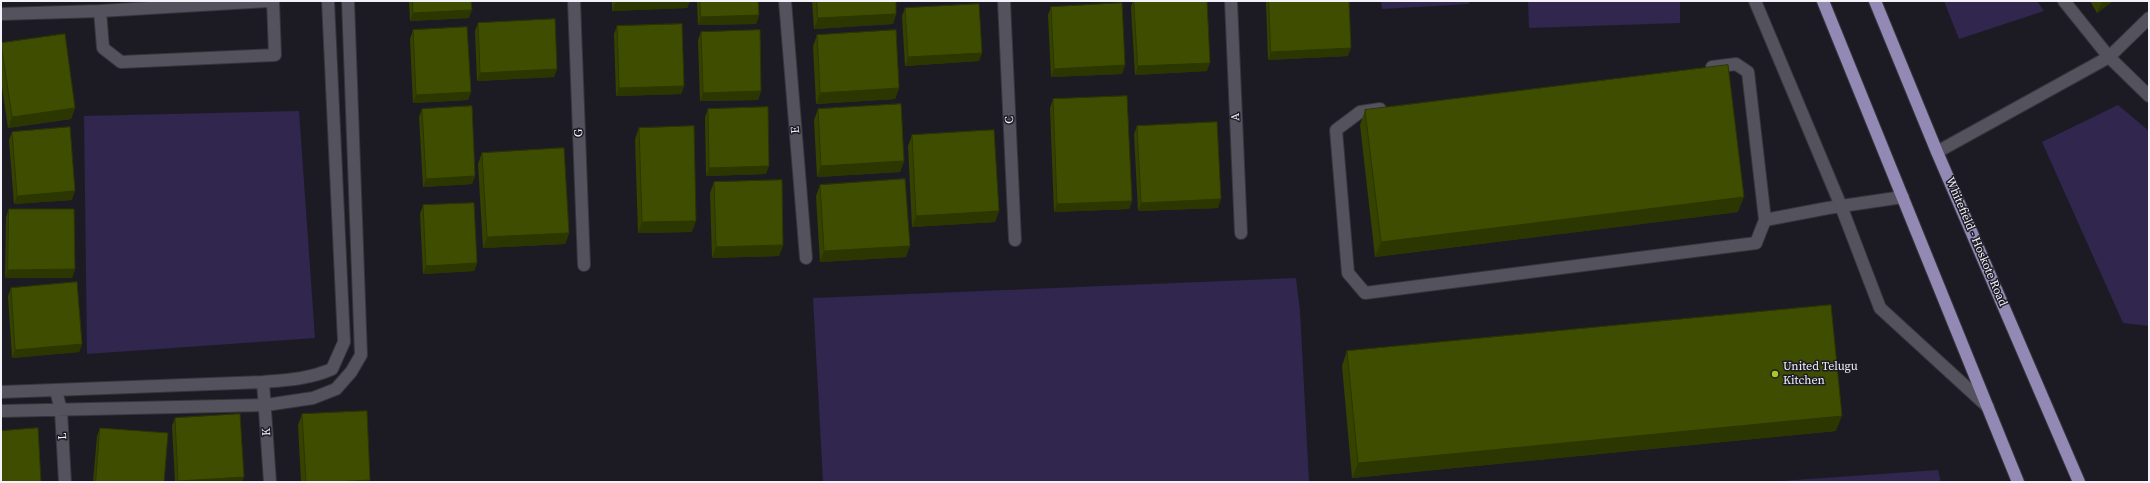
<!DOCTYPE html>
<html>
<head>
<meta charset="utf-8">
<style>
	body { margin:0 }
	#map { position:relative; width:2150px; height:483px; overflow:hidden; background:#1c1b24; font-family:"Source Serif 4",serif }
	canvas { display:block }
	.frame { position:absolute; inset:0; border:2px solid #f3f2f8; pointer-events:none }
</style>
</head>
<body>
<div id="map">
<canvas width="2150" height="483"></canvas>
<div class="frame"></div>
</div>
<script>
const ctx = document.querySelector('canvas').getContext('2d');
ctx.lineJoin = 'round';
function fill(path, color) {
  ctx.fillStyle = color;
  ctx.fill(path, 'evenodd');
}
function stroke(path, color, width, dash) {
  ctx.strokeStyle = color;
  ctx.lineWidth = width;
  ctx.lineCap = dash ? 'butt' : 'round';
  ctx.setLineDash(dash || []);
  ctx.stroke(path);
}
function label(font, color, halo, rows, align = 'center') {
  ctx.font = font + ' "Source Serif 4",serif';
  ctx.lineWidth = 3;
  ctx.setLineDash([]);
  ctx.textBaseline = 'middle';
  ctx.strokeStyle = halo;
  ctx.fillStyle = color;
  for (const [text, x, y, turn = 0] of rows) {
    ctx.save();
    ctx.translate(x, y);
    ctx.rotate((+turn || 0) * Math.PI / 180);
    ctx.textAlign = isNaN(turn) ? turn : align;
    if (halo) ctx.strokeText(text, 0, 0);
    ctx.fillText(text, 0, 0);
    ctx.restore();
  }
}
const green = new Path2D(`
	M1381,1h88v3l-87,5z
	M1528,1h152v22l-151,5z
	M1944,1h93l7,10 -85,28z
	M2118,105l31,26v195l-26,-3 -81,-181z
	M299,111l16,227 -228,16 -3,-238z
	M1296,278l4,33 9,171h-486l-10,-184z
	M1938,470l3,12h-175z`);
const lane = new Path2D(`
	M2064,1l45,56 40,39
	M100,11l3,37 18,14 154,-7 -2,-54
	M1,14l99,-3 168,-10
	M1712,67l24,-3 12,8 17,148 63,-12 75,-11
	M1380,109l-20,3 -24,18 12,143 17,20 391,-50 9,-23
	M1937,152l172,-95 40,-39
	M263,382l7,100
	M56,390l5,21 4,71
	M1,392l262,-10c25,-2 46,-3 69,-13l12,-27 -16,-341
	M1,411l265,-6 47,-7 23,-9 15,-17 10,-17 -13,-354`);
const street = new Path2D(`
	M574,1l10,264
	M785,1l21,257
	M1004,1l11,239
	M1231,1l10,232
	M1755,1l86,205 39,102 108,99`);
const primary = new Path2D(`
	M1823,1l195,481
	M1875,1l62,151 142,330`);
const wall = new Path2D(`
	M409,1h62l-2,17 -59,3z
	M612,1h78l-3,7 -75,3z
	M697,1h61l1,14 -3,9 -58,1z
	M812,1h84v13l-3,10 -79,5z
	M1133,1h74v70l-72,4 -4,-68z
	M1267,1h82l-1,55 -80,4 -2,-57z
	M2090,1h23l-16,12z
	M1051,7l74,58 -3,9 -71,3 -3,-62z
	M905,8l77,45 -3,8 -74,5 -3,-50z
	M478,23l79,46 -3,8 -77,4 -2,-50z
	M617,26l67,60 -3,8 -65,2 -2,-62z
	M413,30l58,62 -3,8 -55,3 -3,-64z
	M701,32l60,59 -3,9 -58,1 -2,-61z
	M817,35l82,53 -4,11 -79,5 -3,-58z
	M1,43l74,65 -4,11 -63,9 -7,-48z
	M1053,99l79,102 -3,8 -75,3 -4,-104z
	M422,109l53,67 -3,8 -49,3 -4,-70z
	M708,109l58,65 -60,2 -1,-59z
	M818,109l86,52 -4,11 -83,5 -3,-57z
	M1365,110l373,102 -363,45 -15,-132z
	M1137,126l81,82 -80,3 -4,-77z
	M639,128l53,104 -54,1 -3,-94z
	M12,132l60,68 -58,4 -5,-64z
	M912,135l87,76 -4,11 -83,5 -4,-81z
	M482,153l87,80 -4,11 -82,4 -5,-84z
	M714,182l69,63 -4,11 -67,2 -2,-65z
	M820,185l86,72 -86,5 -4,-66z
	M423,205l54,58 -3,8 -51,3 -3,-60z
	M9,209l66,60 -3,9h-67l1,-61z
	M11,288l71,56 -3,8 -67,6 -4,-62z
	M1347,351l489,80 -484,47 -10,-112z
	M302,414l68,68h-69l-3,-57z
	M175,418l67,64h-67l-3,-56z
	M100,428l64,54h-71l4,-46z`);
const shadedWall = new Path2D(`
	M616,1h74l-3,7 -75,3z
	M2102,1h11l-16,12z
	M472,10l-3,8 -59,3 3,-8z
	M896,14l-3,10 -79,5 4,-11z
	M759,15l-3,9 -58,1 3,-8z
	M1351,48l-3,8 -80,4 3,-8z
	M982,53l-3,8 -74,5 3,-9z
	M1210,63l-3,8 -72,4 3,-9z
	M1125,65l-3,9 -71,3 3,-8z
	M557,69l-3,8 -77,4 3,-8z
	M684,86l-3,8 -65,2 3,-8z
	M899,88l-4,11 -79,5 4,-11z
	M761,91l-3,9 -58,1 3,-8z
	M471,92l-3,8 -55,3 3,-8z
	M75,108l-4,11 -63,9 4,-11z
	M904,161l-4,11 -83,5 4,-11z
	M769,166l-3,8 -60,2 3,-8z
	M475,176l-3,8 -49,3 3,-8z
	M75,191l-3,9 -58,4 3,-8z
	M1744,197l-6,15 -363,45 6,-15z
	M1221,199l-3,9 -80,3 3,-8z
	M1132,201l-3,8 -75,3 3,-8z
	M999,211l-4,11 -83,5 4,-11z
	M696,221l-4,11 -54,1 4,-11z
	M569,233l-4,11 -82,4 4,-11z
	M783,245l-4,11 -67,2 4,-11z
	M910,246l-4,11 -86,5 4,-11z
	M477,263l-3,8 -51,3 3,-8z
	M75,269l-3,9h-67l3,-8z
	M82,344l-3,8 -67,6 3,-8z
	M1842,416l-6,15 -484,47 6,-15z
	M244,477l-2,5h-64v-1z
	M370,480v2h-34z`);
const building = new Path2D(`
	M413,1h58l1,9 -59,3z
	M700,1h58l1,14 -58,2z
	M817,1h79v13l-78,4z
	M1134,1h73l3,62 -72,3z
	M1269,1h80l2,47 -80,4z
	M1122,3l3,62 -71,4 -3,-62z
	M979,4l3,49 -74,4 -3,-49z
	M555,19l2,50 -77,4 -2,-50z
	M682,24l2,62 -65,2 -2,-62z
	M467,27l4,65 -55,3 -3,-65z
	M760,30l1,61 -58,2 -2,-61z
	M896,30l3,58 -79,5 -3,-58z
	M65,34l10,74 -63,9 -11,-74z
	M1728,65l16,132 -363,45 -16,-132z
	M1127,96l5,105 -75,3 -4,-105z
	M901,104l3,57 -83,5 -3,-57z
	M472,106l3,70 -49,3 -4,-70z
	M768,107l1,59 -60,2 -1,-59z
	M1217,122l4,77 -80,4 -4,-77z
	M694,126l2,95 -54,1 -3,-94z
	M70,127l5,64 -58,5 -5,-64z
	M994,130l5,81 -83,5 -4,-81z
	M564,148l5,85 -82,4 -5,-84z
	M905,179l5,67 -86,5 -4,-66z
	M782,180l1,65 -67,2 -2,-65z
	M474,203l3,60 -51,3 -3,-61z
	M9,209h65l1,60 -67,1z
	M77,282l5,62 -67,6 -4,-62z
	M1831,305l11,111 -484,47 -11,-112z
	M367,411l3,69 -34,2h-30l-4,-68z
	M240,414l4,63 -66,4 -3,-63z
	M38,428l3,54h-40v-51z
	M100,428l68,5 -4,49h-68z`);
const markers = [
	[1775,374,4,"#a7c81e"]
];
const streetNames = [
	["A",1236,117,-93],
	["C",1010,120,-93],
	["E",796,130,-95],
	["G",579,133,-91],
	["Whitefield - Hoskote Road",1976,242,67],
	["K",267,432,-93],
	["L",63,436,-93]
];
const poiNames = [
	["United Telugu",1783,367],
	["Kitchen",1783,381]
];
fill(green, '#30264e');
stroke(lane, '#36353c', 14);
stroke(street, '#36353c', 14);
stroke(primary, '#36353c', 14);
stroke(lane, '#54525c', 12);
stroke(street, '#54525c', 12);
stroke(primary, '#9289b5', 12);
fill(wall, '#364200');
fill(shadedWall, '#2c3600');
fill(building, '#3f4d00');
stroke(building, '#2c3600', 1);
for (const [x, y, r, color] of markers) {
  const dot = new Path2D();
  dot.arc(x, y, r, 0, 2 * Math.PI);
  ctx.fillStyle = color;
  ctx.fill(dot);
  stroke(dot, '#1c1b24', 1.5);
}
label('12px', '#f3f2f8', '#1c1b24', streetNames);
label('12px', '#f3f2f8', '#1c1b24', poiNames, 'left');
</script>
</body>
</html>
